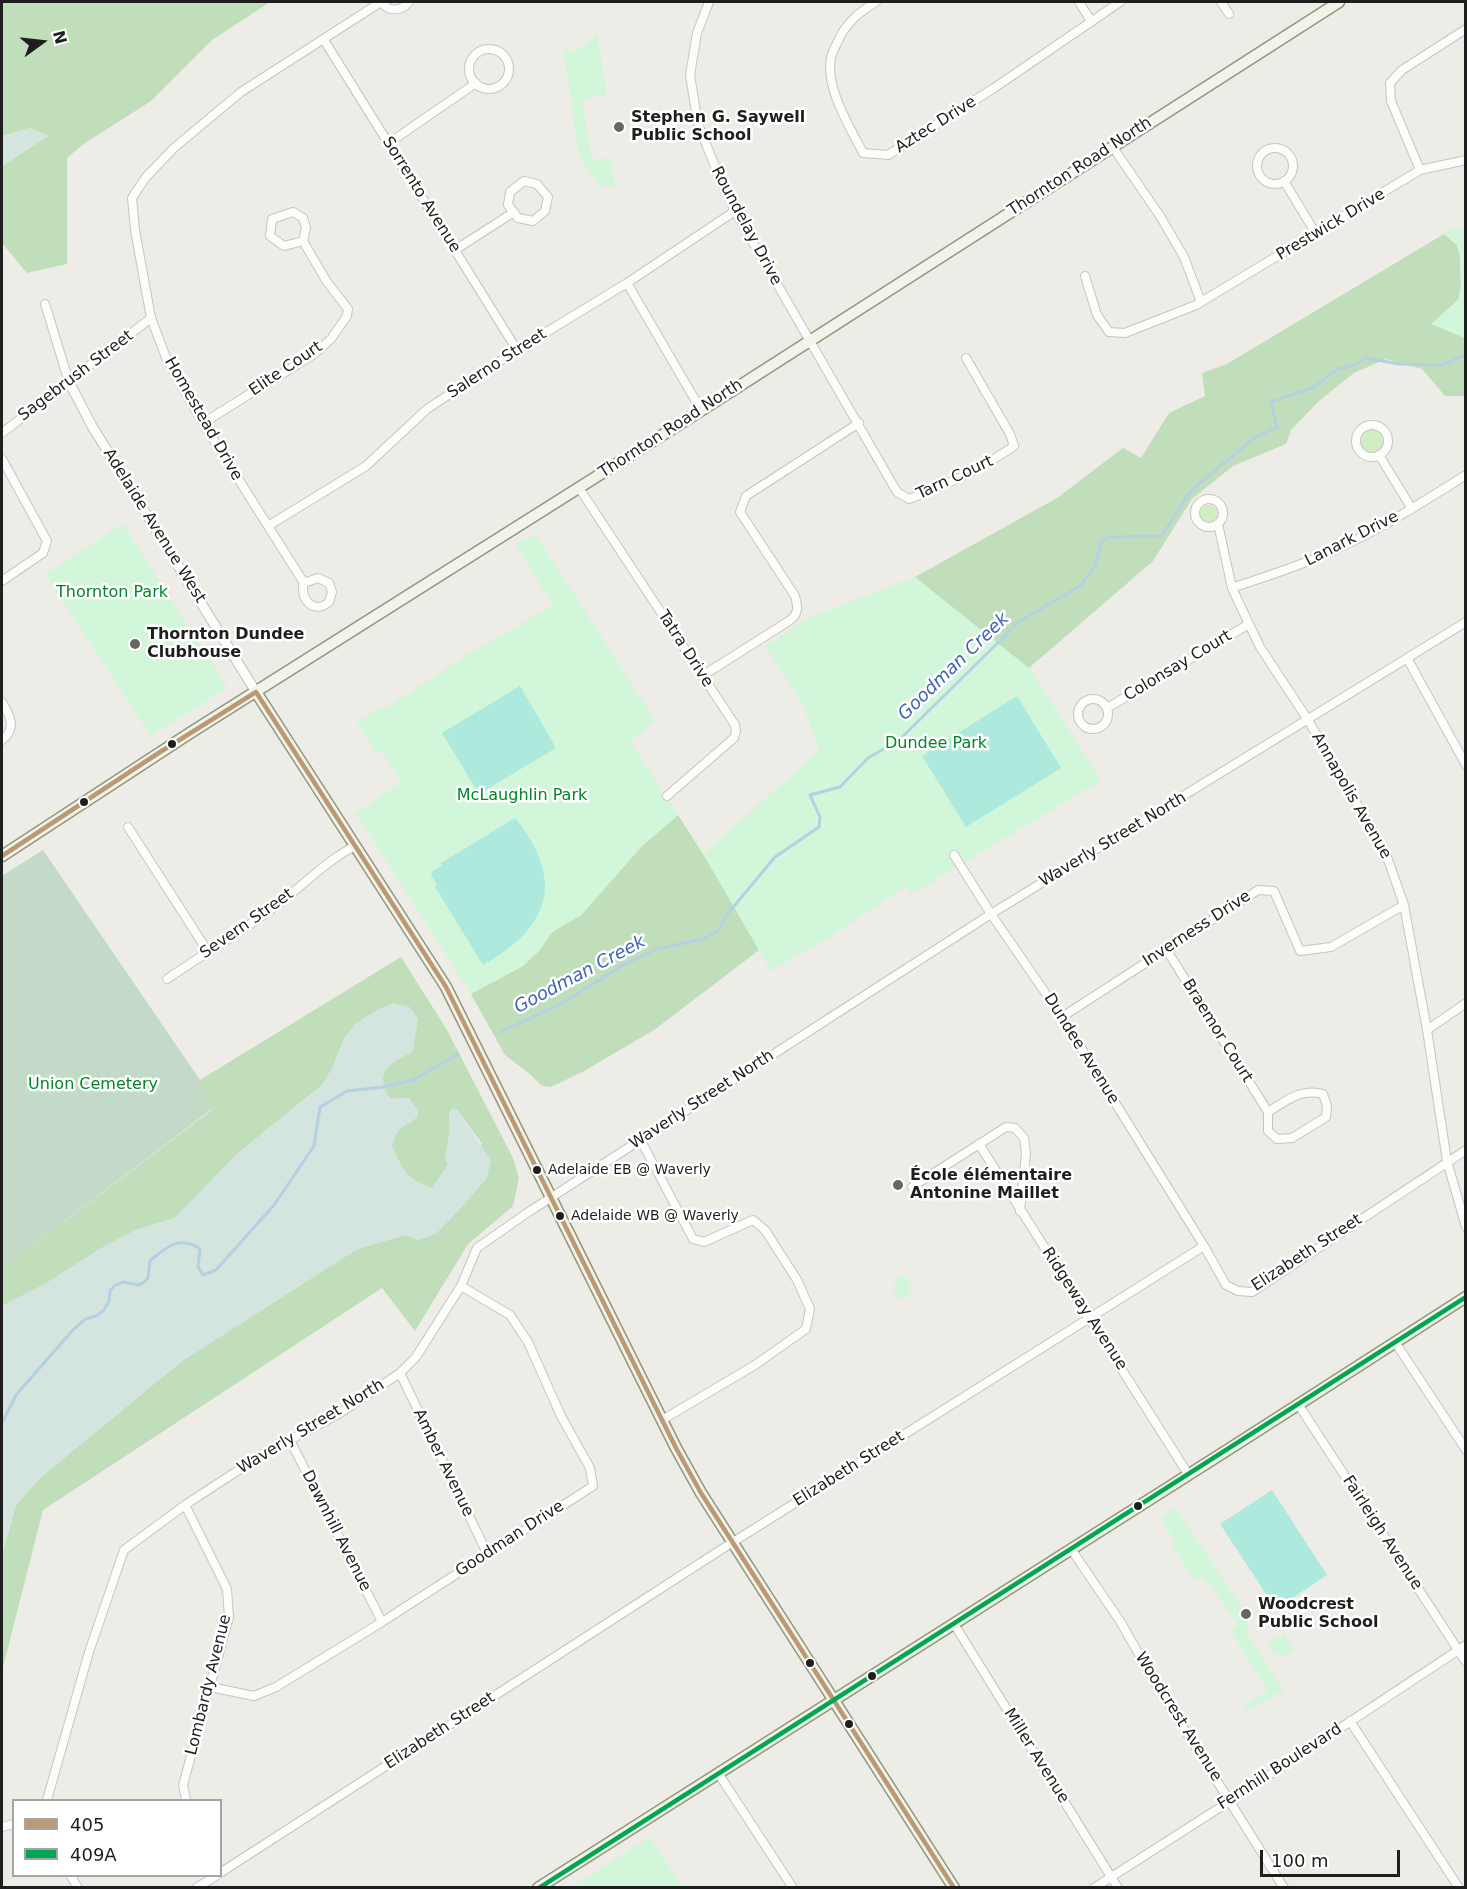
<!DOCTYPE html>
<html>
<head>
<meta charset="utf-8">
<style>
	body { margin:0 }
	#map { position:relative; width:1467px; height:1889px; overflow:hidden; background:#edece6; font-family:"DejaVu Sans",sans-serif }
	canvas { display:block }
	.frame { position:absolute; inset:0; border:3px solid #1e1e1e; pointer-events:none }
	.legend { position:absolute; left:12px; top:1799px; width:210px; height:78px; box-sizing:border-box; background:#fff; border:2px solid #a5a5a5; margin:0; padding:8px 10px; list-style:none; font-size:18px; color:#1e1e1e }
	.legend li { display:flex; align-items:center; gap:12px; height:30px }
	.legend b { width:30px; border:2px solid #a5a5a5 }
	.north { position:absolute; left:12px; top:12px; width:60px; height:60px; -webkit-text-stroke:4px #fff; paint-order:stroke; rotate:75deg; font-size:16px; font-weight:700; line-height:24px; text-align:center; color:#1e1e1e }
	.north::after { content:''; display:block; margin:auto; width:21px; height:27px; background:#1e1e1e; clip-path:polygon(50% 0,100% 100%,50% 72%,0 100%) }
	.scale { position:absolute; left:1260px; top:1850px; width:140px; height:27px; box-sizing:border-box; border:3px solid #1e1e1e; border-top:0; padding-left:8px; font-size:18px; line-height:21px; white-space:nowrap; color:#1e1e1e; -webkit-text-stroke:4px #fff; paint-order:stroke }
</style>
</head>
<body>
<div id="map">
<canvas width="1467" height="1889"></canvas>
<div class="frame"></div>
<ul class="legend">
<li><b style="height:8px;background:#bc9874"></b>405</li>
<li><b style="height:8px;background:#00a651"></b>409A</li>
</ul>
<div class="north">N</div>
<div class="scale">100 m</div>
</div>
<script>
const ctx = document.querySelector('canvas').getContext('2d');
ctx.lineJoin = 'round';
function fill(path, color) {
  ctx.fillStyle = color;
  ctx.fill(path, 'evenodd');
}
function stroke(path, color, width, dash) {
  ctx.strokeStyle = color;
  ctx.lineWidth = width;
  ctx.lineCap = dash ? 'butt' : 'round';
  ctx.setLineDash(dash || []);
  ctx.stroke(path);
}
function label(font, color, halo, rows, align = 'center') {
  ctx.font = font + ' "DejaVu Sans",sans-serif';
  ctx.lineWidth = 5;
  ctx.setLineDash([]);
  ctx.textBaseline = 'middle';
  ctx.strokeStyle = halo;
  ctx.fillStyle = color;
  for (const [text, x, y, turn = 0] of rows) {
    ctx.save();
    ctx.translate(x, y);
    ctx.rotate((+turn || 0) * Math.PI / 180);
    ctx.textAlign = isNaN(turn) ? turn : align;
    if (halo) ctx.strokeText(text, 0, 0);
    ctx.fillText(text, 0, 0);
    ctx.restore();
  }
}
const grass = new Path2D(`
	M1360 441a12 12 0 1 1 24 0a12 12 0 1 1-24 0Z
	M1200 514a9 9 0 1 1 18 0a9 9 0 1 1-18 0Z`);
const forest = new Path2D(`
	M2,2h268l-58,38 -61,61 -69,44 -15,13v106l-40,9 -25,-30v-77l46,-30 -18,-8 -28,8z
	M1444,234l13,11 3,11 1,29 -2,14 -27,25 33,14v58h-20l-23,-27 -36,-10 -32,14 -34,27 -29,30 -5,14 -53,22 -41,33 -39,62 -124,107 -137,4 23,-95 142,-79 66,-50 18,10 28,-45 36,-17 -3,-23 25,-9z
	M678,815l25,39 114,52 -163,124 -70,41 -33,16 -9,-1 -11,-11 -26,-20 -34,-61 52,-28 16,-15 13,-19 29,-17 61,-69z
	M401,957l46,73 66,128 6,20 -6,28 -45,38 -53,87 -33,-43 -339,222 -41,161v-116l14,-50 25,-28 141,-116 175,-112 48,-14 14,5 63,-96 -25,-35 -8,5 1,17 -5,28 3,6 -16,23c-27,-9 -29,-18 -41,-42 9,-25 11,-15 27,-30v-6l-10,-12 -17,1c-6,-6 -7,-9 -8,-17 -2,-17 18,-24 30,-31l-68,-14 -13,32 -10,16 -85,69 -62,64 -39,12 -31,16 -60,38 -43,22v-37l210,-159 -12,-30z`);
const wetland = new Path2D(`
	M30,128l18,8 -46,30v-30z
	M393,1003l17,4 8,12 -5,32c-12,7 -31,14 -30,30 1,9 2,12 8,18l18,-1 9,12v6c-16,15 -18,5 -26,30 10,22 15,35 40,42l16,-23 -3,-6 5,-28 -1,-17 3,-6 5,1 34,52 -4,17 -25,29 -26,27 -17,6 -15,-5 -47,14 -175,112 -141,116 -25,28 -14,50v-249l43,-22 60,-38 31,-16 39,-12 62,-64 85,-69 10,-16 13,-32 11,-14 21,-13z`);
const cemetery = new Path2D(`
	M43,850l157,230 12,29 -210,160v-393z`);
const park = new Path2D(`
	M597,34l10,61 -25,4 10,61 18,-2 5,29 -16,-2 -20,-29 -15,-104 16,-3z
	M1453,228l12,1v109l-34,-14 28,-25 2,-14 -1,-28 -3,-12 -13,-11z
	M123,524l104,163 -76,49 -106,-162z
	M536,535l119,185 -25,21 48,74 -36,31 -61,69 -29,17 -13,19 -17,15 -51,28 -112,-176 -5,-3 47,-33 -19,-31 -6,2 -19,-31 27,-16 2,2 81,-53 86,-50 -38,-61z
	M915,577l114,91 72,112 -189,114 -6,-8 -75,50 -60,35 -68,-117 116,-103 -17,-49 -37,-56 46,-29z
	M898,1276h7l7,11 -3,10 -10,2 -6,-10z
	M1176,1508l72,109 -1,17 37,56 -37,21 -3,-5 24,-16 -38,-60 8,-5 -35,-50 -8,6 -23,-37 3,-3 -14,-22z
	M1284,1633l10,19 -7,3h-12l-6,-10 4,-5z
	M650,1837l32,50 -112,1z`);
const pitch = new Path2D(`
	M520,686l36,62 -77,46 -37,-61z
	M1017,696l44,72 -95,59 -44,-71z
	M515,818c50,62 36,109 -32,147l-48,-78 2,-2 -6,-10 1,-3 10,-7 -1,-2z
	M1272,1490l55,85 -51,34 -56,-85z`);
const stream = new Path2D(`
	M500,1032l59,-27 66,-41 32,-15 46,-10 15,-8 7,-14 50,-60 44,-30 1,-10 -10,-22 30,-8 28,-29 30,-17 122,-120 60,-35 15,-19 6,-25 7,-5 54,-1 23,-37 10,-12 59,-49 23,-11 -6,-25 43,-15 23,-18 18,-4 11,-7 33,6 43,1 24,-10
	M2,1423l14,-28 56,-64 13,-12 11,-3 8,-6 5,-9 1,-10 5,-6 9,-3 14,3 5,-2 5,-5 2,-17c16,-14 29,-26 50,-12l-2,18 5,8 13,-5 58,-65 40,-59 6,-39 27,-16 36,-4 30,-7 45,-26`);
const minor = new Path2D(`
	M381,2c8,10 19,10 28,0
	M709,2l-12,31 -7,42 8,49 18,45 19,42 162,281 12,7c36,-13 73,-31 105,-53l-4,-12 -44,-76
	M876,2c-17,10 -30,21 -38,39 -2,5 -6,11 -7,17 -6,30 19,69 32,95l25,2 106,-67 126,-86
	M1079,2l12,19
	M1221,2l8,12
	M324,40l193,310
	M469 69a20 20 0 1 1 40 0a20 20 0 1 1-40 0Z
	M389,143l87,-60
	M1112,146l48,70 24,41 17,45
	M1257 166a18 18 0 1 1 36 0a18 18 0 1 1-36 0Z
	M1420,170l-29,-69 -1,-18 12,-13 64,-41
	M524,181l13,3 11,13 -3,14 -12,10 -15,-3 -10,-13 2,-13z
	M1284,181l32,53
	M455,250l59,-38
	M1085,276l12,39 12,17 16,1 71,-28 224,-135 46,-10
	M627,283l74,127
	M45,304l24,78
	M203,423l111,-69 17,-15 16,-23 1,-7 -21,-27 -24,-41 3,-13 -3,-10 -10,-6 -21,7 -2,17 14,10 19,-5
	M1356 441a16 16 0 1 1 32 0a16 16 0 1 1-32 0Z
	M2,433l149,-115
	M1379,455l33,54
	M2,459l45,82 -4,12 -41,28
	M579,488l156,237 1,6 -2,7 -67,58
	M1195 513a14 14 0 1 1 28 0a14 14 0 1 1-28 0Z
	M1218,524l14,64 17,36 11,23 48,73 78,134 18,51 23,125 20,131 19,66
	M268,526l98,-60 61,-57 90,-59 110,-67 108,-72
	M304,583l14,-5 11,5 3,9 -3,10c-15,13 -30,-3 -25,-19l-101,-160 -36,-63 -16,-42 -16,-88 -3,-32 14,-21 29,-30 66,-55 140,-90
	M1232,588c38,-13 77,-25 113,-43 42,-20 81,-45 121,-70
	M1407,658l59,107
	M702,676l87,-55c10,-7 9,-14 6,-25l-55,-84 6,-16 113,-73
	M1078 714a15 15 0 1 1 30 0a15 15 0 1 1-30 0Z
	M2,702c8,13 15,27 0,38
	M1107,708l142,-84
	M128,827l80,125
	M954,855l37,59 71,103 142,229 22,39 12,6 14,1 214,-142
	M1166,949l102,163v19l9,8 15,-1 34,-21 1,-11 -4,-12c-22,-6 -37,7 -55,18
	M167,979c35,-24 73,-46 107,-72 28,-20 50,-45 81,-61
	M1062,1017l196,-127 16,1 26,60 31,-4 73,-42
	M1427,1030l39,-27
	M640,1139l53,100 11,3 49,-22 12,10 32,50 13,29 -4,20 -51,36 -93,55
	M979,1144l209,330
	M912,1187l94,-60 9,1 9,10 2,16 -6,57
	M1395,1342l71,108
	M400,1373l87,180
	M1298,1404l168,258
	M290,1440l92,182
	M185,1505l42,84 2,28 -46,168 3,15
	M1071,1549l49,72 33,58 131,209
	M954,1624l164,264
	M210,1687l44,9 22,-9 106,-65 211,-136 -3,-18 -29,-52 -33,-74 -18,-27 -49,-29
	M1350,1721l109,167
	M718,1773l75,115
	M47,1800l42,-148 35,-102 61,-45 98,-64 7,-1 50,-27 60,-40 16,-16 45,-71 16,-38 50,-35 464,-299 475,-292
	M2,1827l12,-3
	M220,1873l502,-324 482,-303
	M71,1876l7,12
	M196,1888l20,-12
	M1094,1888l136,-87 236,-156`);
const tertiary = new Path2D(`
	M69,382l23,44 164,266`);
const secondary = new Path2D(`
	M256,692l190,295 230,461 25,45 253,395
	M2,856l188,-123 501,-316 648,-415
	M538,1888c309,-198 620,-392 928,-591`);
const bus1 = new Path2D(`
	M2,856l155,-102 99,-62 190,295 230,461 25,45 253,395`);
const bus2 = new Path2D(`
	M539,1888l927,-591`);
const markers = [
	[619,127,6,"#666664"],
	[135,644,6,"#666664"],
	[172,744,5,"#1e1e1e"],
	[84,802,5,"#1e1e1e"],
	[537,1170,5,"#1e1e1e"],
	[898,1185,6,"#666664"],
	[560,1216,5,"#1e1e1e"],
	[1138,1506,5,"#1e1e1e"],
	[1246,1614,6,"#666664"],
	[810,1663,5,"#1e1e1e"],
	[872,1676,5,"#1e1e1e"],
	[849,1724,5,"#1e1e1e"]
];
const busNames = [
	["Adelaide EB @ Waverly",548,1170],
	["Adelaide WB @ Waverly",571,1216]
];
const poiNames = [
	["Stephen G. Saywell",631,118],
	["Public School",631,136],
	["Thornton Dundee",147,635],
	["Clubhouse",147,653],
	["École élémentaire",910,1176],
	["Antonine Maillet",910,1194],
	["Woodcrest",1258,1605],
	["Public School",1258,1623]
];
const streetNames = [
	["Aztec Drive",936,125,-32],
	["Thornton Road North",1080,167,-33],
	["Sorrento Avenue",421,195,58],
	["Prestwick Drive",1331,225,-31],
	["Roundelay Drive",746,226,62],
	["Salerno Street",497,364,-33],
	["Elite Court",286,369,-34],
	["Sagebrush Street",76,376,-37],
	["Homestead Drive",203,419,60],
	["Thornton Road North",671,429,-33],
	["Tarn Court",955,478,-25],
	["Adelaide Avenue West",154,526,58],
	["Lanark Drive",1352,539,-27],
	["Tatra Drive",685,649,57],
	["Colonsay Court",1178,666,-31],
	["Annapolis Avenue",1351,796,60],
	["Waverly Street North",1113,840,-31],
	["Severn Street",247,924,-35],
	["Inverness Drive",1197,929,-33],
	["Braemor Court",1217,1031,58],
	["Dundee Avenue",1081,1049,58],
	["Waverly Street North",702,1100,-33],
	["Elizabeth Street",1307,1253,-33],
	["Ridgeway Avenue",1084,1309,57],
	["Waverly Street North",311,1427,-31],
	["Amber Avenue",443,1463,64],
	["Elizabeth Street",849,1469,-32],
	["Dawnhill Avenue",336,1531,63],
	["Fairleigh Avenue",1382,1533,57],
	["Goodman Drive",510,1539,-33],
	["Lombardy Avenue",209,1685,-76],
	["Woodcrest Avenue",1178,1717,58],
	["Elizabeth Street",440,1731,-33],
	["Miller Avenue",1036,1756,58],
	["Fernhill Boulevard",1280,1767,-33]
];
const parkNames = [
	["Thornton Park",112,593],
	["Dundee Park",936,744],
	["McLaughlin Park",522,796],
	["Union Cemetery",93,1085]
];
const waterNames = [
	["Goodman Creek",954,667,-44],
	["Goodman Creek",580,975,-28]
];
fill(grass, '#d0eec2');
fill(forest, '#bfdeb9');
fill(wetland, '#d3e5de');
fill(cemetery, '#c4dac9');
fill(park, '#d2f6d9');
fill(pitch, '#ade9dc');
stroke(stream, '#b6d0e3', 3);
stroke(minor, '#c5c5c2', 10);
stroke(tertiary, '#c5c5c2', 11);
stroke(secondary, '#90977e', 13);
stroke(minor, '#fcfcfb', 8);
stroke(tertiary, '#fcfcfb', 9);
stroke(secondary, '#f1f4e9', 10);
stroke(bus1, '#bc9874', 4.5);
stroke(bus2, '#00a651', 4.5);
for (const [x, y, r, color] of markers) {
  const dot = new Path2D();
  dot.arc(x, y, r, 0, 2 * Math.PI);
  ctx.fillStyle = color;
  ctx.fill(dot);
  stroke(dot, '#fff', 2);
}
label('14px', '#1e1e1e', '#fff', busNames, 'left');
label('bold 16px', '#1e1e1e', '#fff', poiNames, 'left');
label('16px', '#1e1e1e', '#fff', streetNames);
label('16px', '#018629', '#fff', parkNames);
label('italic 18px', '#4263b6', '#fff', waterNames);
</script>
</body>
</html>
